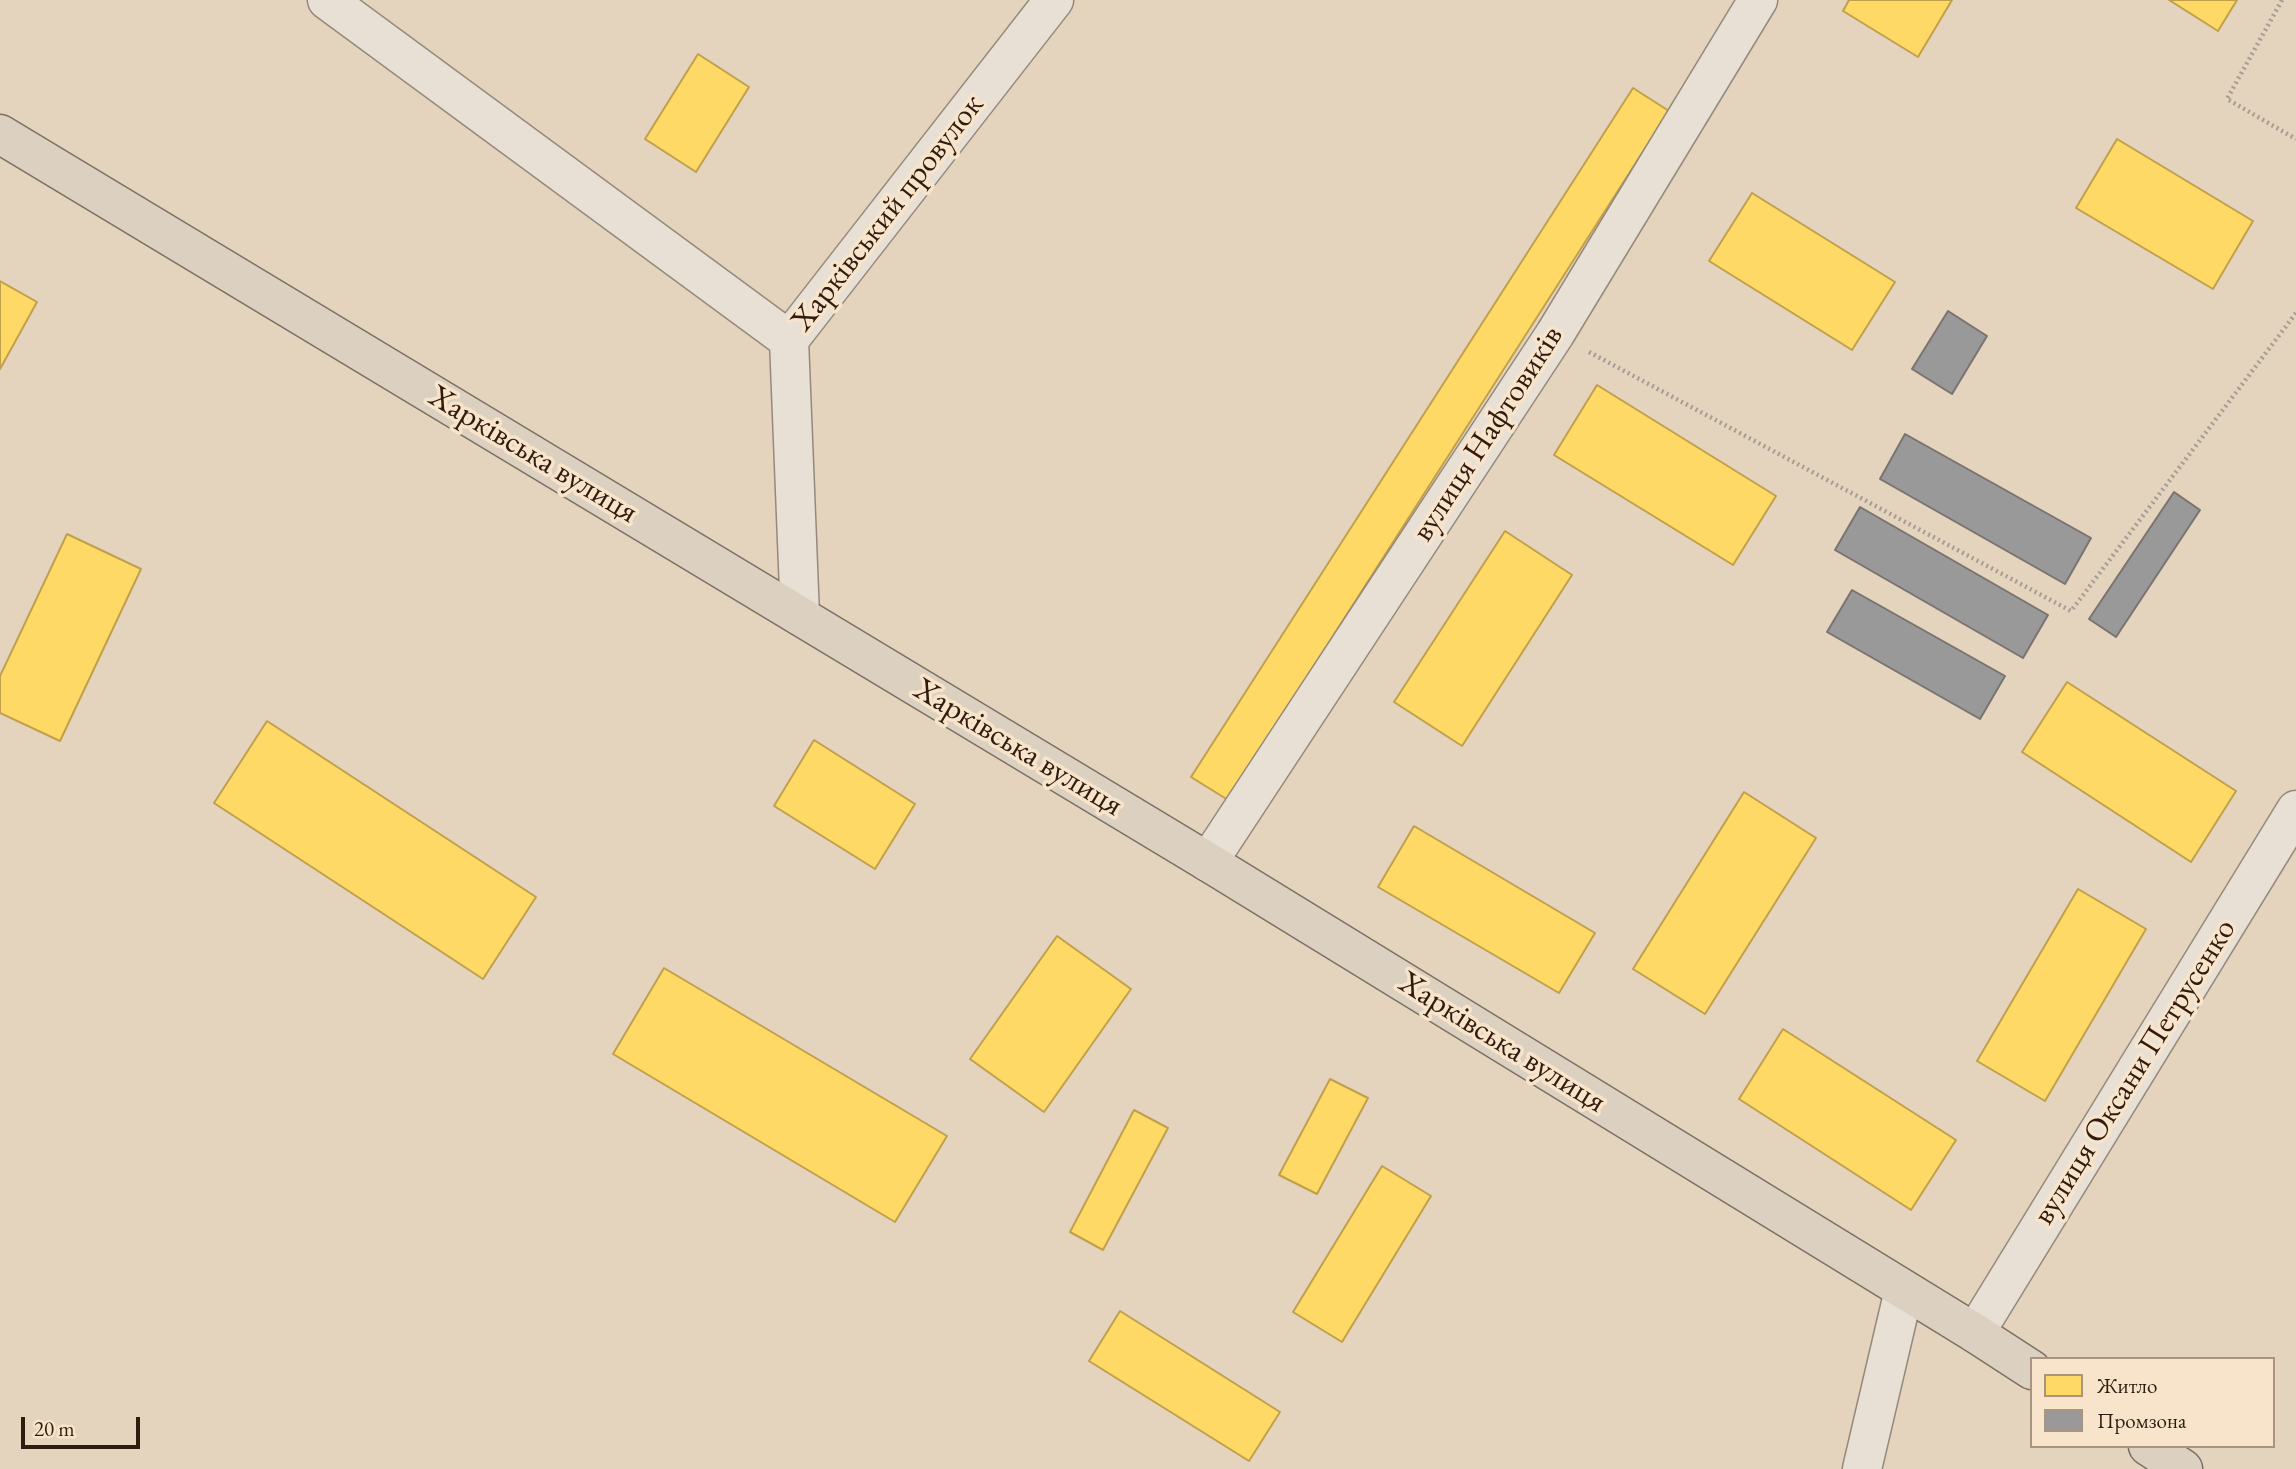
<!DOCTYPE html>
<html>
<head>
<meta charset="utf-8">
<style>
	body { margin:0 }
	#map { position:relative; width:2296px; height:1469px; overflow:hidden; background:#e4d3bd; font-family:"EB Garamond",serif }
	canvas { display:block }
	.legend { position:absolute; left:2030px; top:1357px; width:245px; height:91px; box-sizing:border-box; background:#f8e4ca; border:2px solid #a89480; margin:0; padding:9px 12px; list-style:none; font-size:21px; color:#301b11 }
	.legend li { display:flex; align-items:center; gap:14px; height:35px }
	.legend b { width:35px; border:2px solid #a89480 }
	.scale { position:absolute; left:21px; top:1417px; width:119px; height:32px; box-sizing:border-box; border:4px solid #301b11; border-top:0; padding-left:9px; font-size:21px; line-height:24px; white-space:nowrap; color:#301b11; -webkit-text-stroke:5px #f8e4ca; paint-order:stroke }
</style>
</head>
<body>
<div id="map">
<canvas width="2296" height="1469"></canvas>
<ul class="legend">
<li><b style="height:19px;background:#ffd966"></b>Житло</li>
<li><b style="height:19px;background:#999"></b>Промзона</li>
</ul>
<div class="scale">20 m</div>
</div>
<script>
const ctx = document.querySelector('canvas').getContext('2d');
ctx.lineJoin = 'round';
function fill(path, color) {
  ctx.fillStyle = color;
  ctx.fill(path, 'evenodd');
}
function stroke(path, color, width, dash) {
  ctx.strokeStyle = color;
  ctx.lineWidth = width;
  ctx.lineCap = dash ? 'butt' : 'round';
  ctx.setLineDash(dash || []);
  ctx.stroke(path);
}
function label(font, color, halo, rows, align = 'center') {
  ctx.font = font + ' "EB Garamond",serif';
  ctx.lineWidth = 7;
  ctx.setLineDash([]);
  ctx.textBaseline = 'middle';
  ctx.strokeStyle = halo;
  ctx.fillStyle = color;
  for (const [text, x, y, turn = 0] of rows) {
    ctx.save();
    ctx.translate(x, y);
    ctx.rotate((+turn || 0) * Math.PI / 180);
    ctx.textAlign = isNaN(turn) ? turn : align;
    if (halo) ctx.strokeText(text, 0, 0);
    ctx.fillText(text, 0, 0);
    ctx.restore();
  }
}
const homes = new Path2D(`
	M1849,0h103l-34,57 -75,-46z
	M2169,0h68l-19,31z
	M698,54l51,33 -53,85 -51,-33z
	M1633,88l36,23 -441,689 -37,-23z
	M2117,139l136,82 -40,68 -137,-81z
	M1752,193l143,89 -43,68 -143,-89z
	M0,281l37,21 -37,67z
	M1597,385l179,111 -43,69 -179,-110z
	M1505,531l67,44 -110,171 -68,-44z
	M67,534l74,35 -81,172 -60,-28v-37z
	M2067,682l169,109 -45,71 -169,-110z
	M267,721l269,176 -53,82 -269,-176z
	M814,740l101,64 -40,65 -101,-63z
	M1744,792l72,46 -111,176 -72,-45z
	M1414,826l181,107 -36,60 -181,-106z
	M2078,889l68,40 -101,172 -68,-40z
	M1057,936l74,53 -87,123 -74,-53z
	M664,968l283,168 -52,86 -282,-168z
	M1783,1029l173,111 -45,70 -172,-111z
	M1330,1079l38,19 -51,96 -38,-19z
	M1134,1110l34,18 -65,122 -33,-18z
	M1382,1166l49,30 -89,146 -49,-30z
	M1120,1311l160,101 -31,49 -160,-100z`);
const industry = new Path2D(`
	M1948,311l39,25 -35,58 -40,-25z
	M1905,434l186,104 -26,46 -185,-105z
	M2174,492l26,18 -84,127 -27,-18z
	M1860,507l188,108 -25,43 -188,-108z
	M1852,590l153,86 -25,43 -153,-87z`);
const path = new Path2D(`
	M2282,0l-55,99 69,40
	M1589,352l482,259 225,-298`);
const minor = new Path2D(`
	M327,0l462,340
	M800,616l-11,-276 265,-340
	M1208,862l347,-528 203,-334
	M1975,1333l321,-523
	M1862,1469l42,-179`);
const major = new Path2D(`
	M0,134l1208,728 767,471 57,37
	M2148,1446l35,23`);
const streetNames = [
	["Харківський провулок",888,213,-52],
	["вулиця Нафтовиків",1488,434,-57],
	["Харківська вулиця",533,455,31],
	["Харківська вулиця",1018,748,31],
	["Харківська вулиця",1502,1043,32],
	["вулиця Оксани Петрусенко",2135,1072,-58]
];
fill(homes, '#ffd966');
stroke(homes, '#c1a04c', 2);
fill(industry, '#999');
stroke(industry, '#7a7370', 2);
stroke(minor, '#95897b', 41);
stroke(major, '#7c7064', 41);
stroke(path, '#a69d94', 4.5, [2, 3.5]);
stroke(minor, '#e8e0d5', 38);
stroke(major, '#dcd0c0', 38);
label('32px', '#301b11', '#f8e4ca', streetNames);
</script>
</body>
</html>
